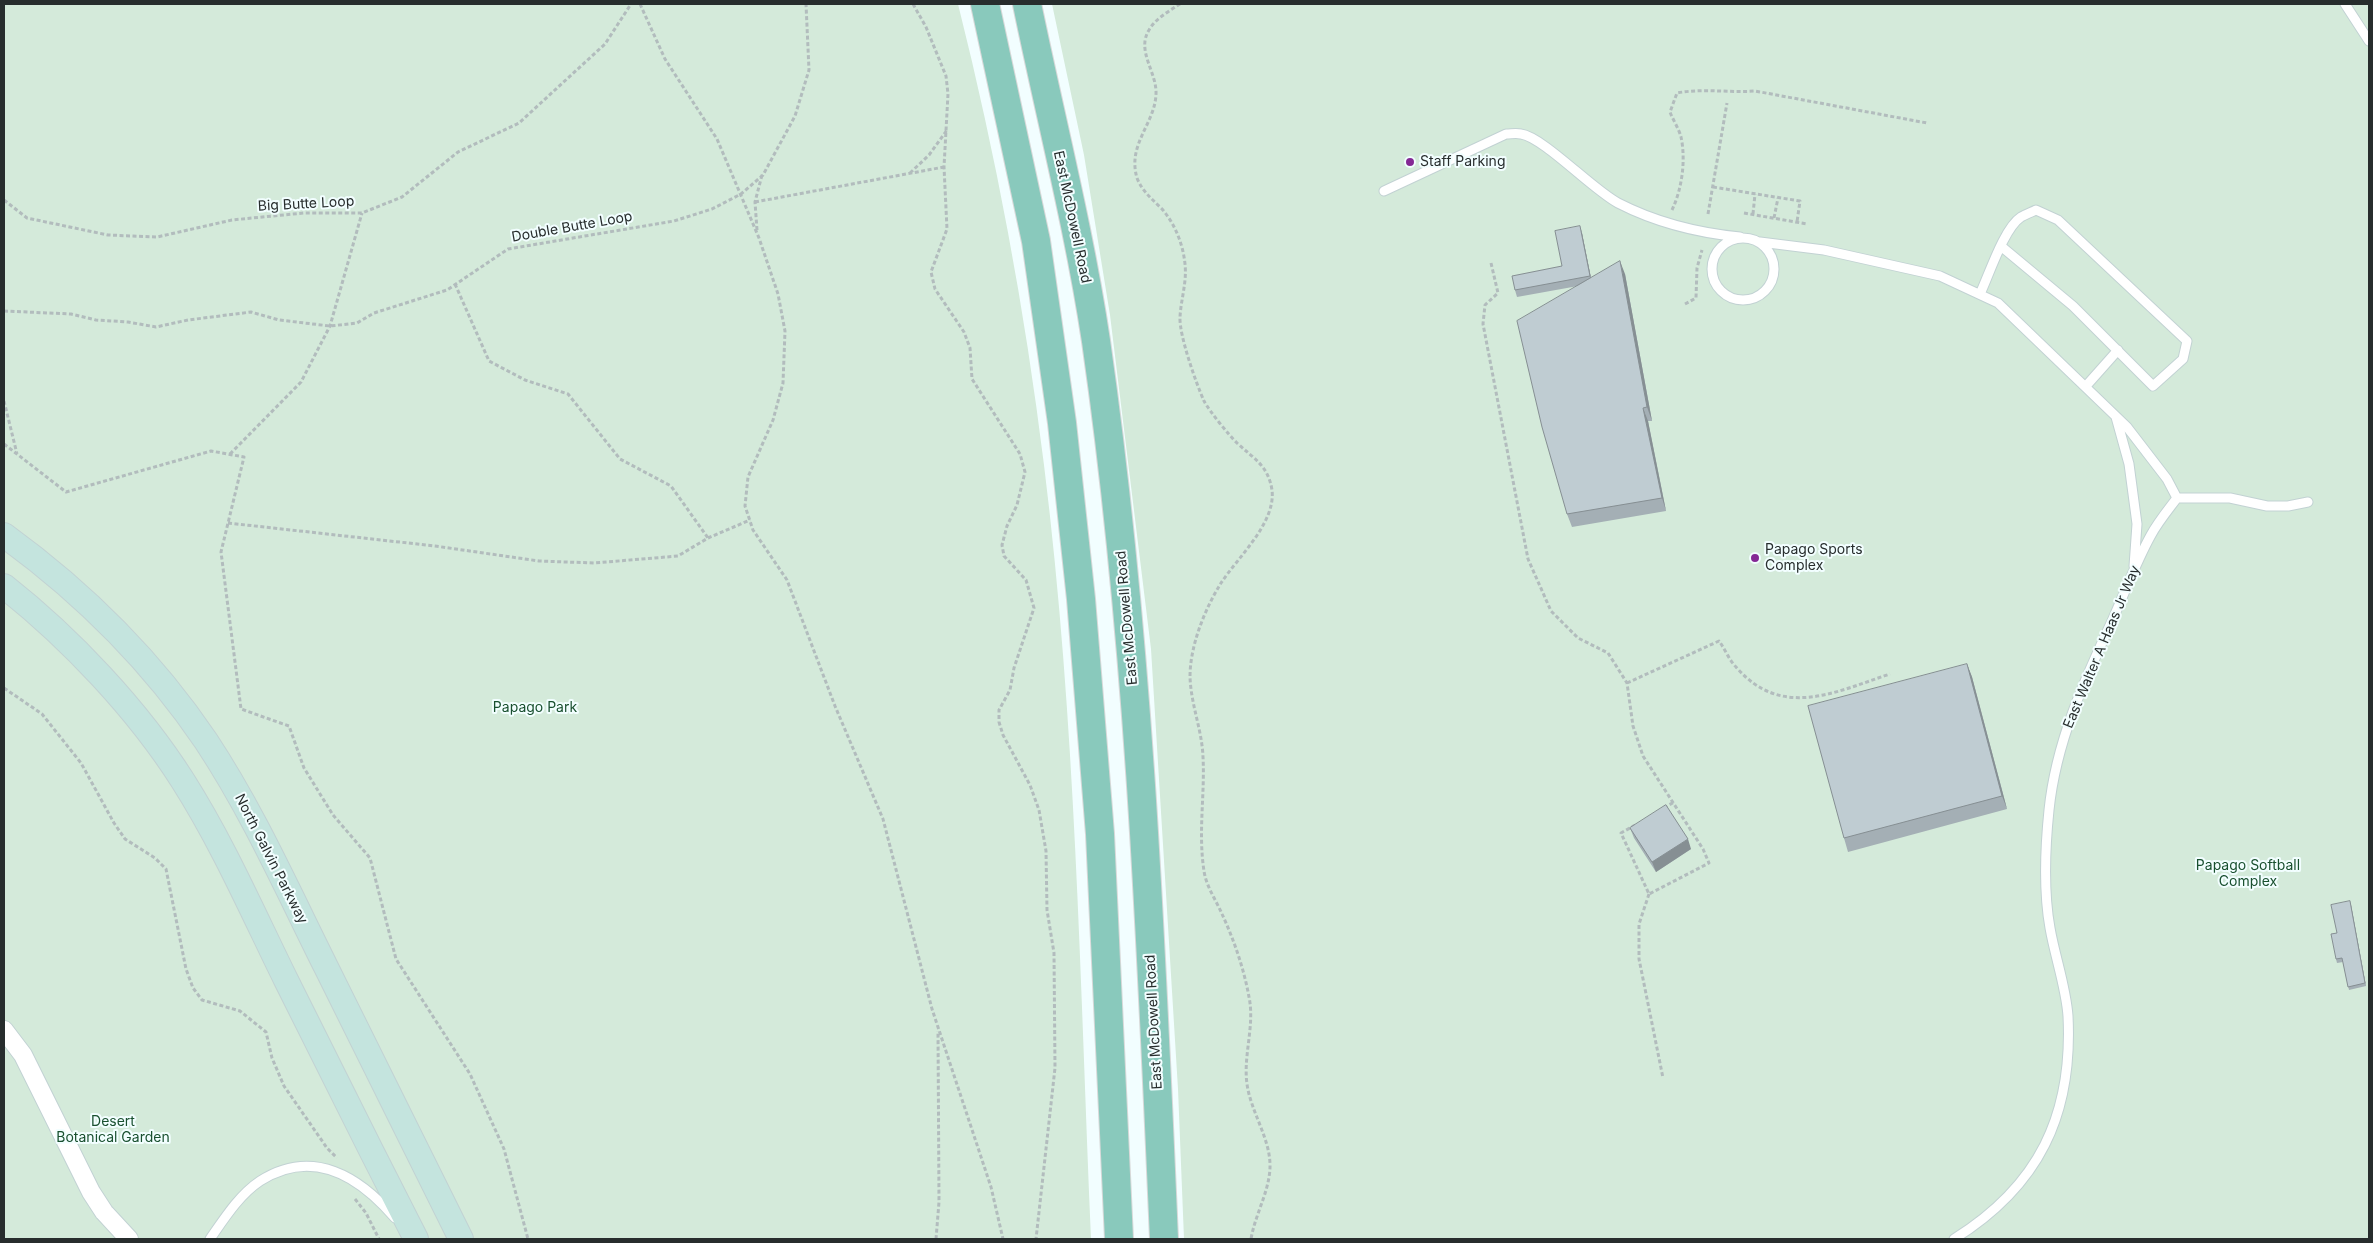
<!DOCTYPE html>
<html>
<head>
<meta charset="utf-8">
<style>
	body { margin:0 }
	#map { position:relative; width:2373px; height:1243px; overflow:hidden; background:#f2feff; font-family:Inter,sans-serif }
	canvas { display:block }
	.frame { position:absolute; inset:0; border:5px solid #272d2d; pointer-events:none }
</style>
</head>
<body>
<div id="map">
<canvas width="2373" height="1243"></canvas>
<div class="frame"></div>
</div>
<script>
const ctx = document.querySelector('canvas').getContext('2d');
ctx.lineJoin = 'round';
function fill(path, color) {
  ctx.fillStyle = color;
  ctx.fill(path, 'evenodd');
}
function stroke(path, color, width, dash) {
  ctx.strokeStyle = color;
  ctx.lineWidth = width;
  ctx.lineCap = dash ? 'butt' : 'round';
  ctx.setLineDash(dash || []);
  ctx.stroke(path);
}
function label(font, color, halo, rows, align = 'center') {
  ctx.font = font + ' Inter,sans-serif';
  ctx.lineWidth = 4;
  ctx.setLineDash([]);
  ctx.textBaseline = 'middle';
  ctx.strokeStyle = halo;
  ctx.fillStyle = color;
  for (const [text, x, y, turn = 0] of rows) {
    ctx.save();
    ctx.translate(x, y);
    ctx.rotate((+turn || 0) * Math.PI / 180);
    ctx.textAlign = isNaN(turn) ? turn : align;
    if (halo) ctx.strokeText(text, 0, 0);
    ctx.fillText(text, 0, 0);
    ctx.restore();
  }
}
const green = new Path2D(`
	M4,4h954c38,151 67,306 86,461 32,257 36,516 47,774h-1087z
	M1052,4h1317v1235h-1185l-6,-150 -27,-440 -41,-334 -26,-160z`);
const path = new Path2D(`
	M640,4l25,55 52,80 42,99 19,56 7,37 -2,52 -10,37 -25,57 -3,29 8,24 34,50 48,126 48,113 49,190 59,178 12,52
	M913,4l13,23 20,49 2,18 -4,73 3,62 -16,43 4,17 29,43 6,16 2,31 48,75 5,18 -8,33 -10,21 -5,19 2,11 22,24 8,28 -20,60 -4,22 -11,20v12l4,13 27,50 9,25 7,41 1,59 7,43 1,115 -19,171
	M1180,4c-11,7 -25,15 -31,26 -13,21 8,42 7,64 -1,30 -29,50 -19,84 5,13 15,21 25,31 13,15 21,35 23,55 2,18 -4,35 -5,53 -1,18 16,66 24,84 6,11 24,33 33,42 17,16 31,22 35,47 4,33 -34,67 -51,93 -16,26 -31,62 -31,94 1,28 12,53 13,80 2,37 -5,76 1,114 2,15 12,29 18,43 12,26 22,55 27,83 6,29 -6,58 -2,87 4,29 24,55 23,84 -1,24 -15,47 -19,71
	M910,173l19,-18 18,-25
	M1713,187l87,14 -3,21
	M4,200l23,18 81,17 49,2 75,-17 72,-7h58l40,-16 56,-45 61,-29 86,-79 26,-40
	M755,202l189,-35
	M1672,210c10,-21 14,-50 9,-73 -2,-8 -8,-17 -11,-25l7,-19c26,-5 52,0 78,-2l172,32
	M1744,213l63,11
	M1708,214l19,-111
	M1753,214l2,-20
	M1774,218l4,-20
	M757,230l-2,-28 7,-27
	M1491,263l7,30 -13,12 -2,19 45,235 23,52 27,27 30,15 19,30 6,43 10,30 60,93 6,14 -60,31 -28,-61 16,-9
	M455,284l34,77 36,19 43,14 52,65 51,27 37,52
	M1685,304l11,-6 1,-30 5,-18
	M4,311l67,3 25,6 32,2 28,5 32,-7 63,-8 28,8 51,6 27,-3 17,-10 73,-23 61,-41 166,-28 38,-12 29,-15 22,-19 32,-59 14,-46 -3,-66
	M4,401l13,53
	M4,444l62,48 145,-41 33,6 -23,95 20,157 48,17 15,42 29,47 37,43 26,101 74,115 34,75 24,90
	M230,454l71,-72 29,-56 32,-113
	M228,523l207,23 104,15 55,2 84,-7 30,-18 42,-18
	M1627,683l92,-42c6,8 10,19 17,26 46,53 99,25 154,7
	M4,688l38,26 39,49 33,60 11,16 30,19 11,11 20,100 7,19 9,12 38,11 26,21 6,26 12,28 43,62 10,10
	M1664,808l10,-6
	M1649,894l-10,30v35l24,119
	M355,1199l11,14 13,26
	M936,1239l3,-37 -1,-171`);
const service = new Path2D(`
	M2345,4l24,37
	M1384,191l122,-57c5,0 10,-1 15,0 22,3 72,56 97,69 37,19 81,30 122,34
	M1712 269a31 31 0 1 1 62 0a31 31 0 1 1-62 0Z
	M1760,242l64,8 116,26 58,27 129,124 40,52 10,19
	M1980,294c9,-19 24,-66 41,-77 5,-3 11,-5 15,-7l22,10 129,121 -4,18 -30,27 -80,-80 -71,-59
	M2086,386l32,-36
	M2116,417l13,47 8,60 -3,42
	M2177,498h53l37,8h21l20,-4
	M210,1239c14,-20 29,-44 50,-58 53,-34 100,-4 135,37
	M1954,1239c85,-53 119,-124 114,-223 -2,-29 -13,-59 -18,-88 -7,-39 -5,-79 -1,-118 7,-68 35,-129 63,-189 13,-29 24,-59 39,-86 7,-13 17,-25 26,-37`);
const minor = new Path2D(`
	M4,1030l19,25 68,137 13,20 25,27`);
const secondary = new Path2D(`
	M4,535c77,56 148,126 202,206 47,71 82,150 120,226 45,91 90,182 135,272
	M4,586c66,52 134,124 179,195 40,63 70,132 103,199 43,86 86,173 130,259`);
const primary = new Path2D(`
	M985,4l51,237 26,182 19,176 19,235 19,405
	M1027,4c23,112 52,224 69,337 43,298 55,598 68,898`);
const wall = new Path2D(`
	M1582,233l9,45 34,-4 27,147h-4l18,90 -94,16 -5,-13 11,-228 -61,11 -2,-7 47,-24z
	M1967,664l5,13 35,132 -159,43 -4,-14z
	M1630,828l61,21 -35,23 -22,-34z
	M2351,905l15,81 -17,4 -6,-28 -6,1 -1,-4z`);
const shadedWall = new Path2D(`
	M1580,226l2,7 10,50 -2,-7z
	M1620,261l5,13 27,147 -5,-14z
	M1643,408l5,13 18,90 -4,-13z
	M1967,664l5,13 35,132 -5,-13z
	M1688,839l3,10 -35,23 -4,-10z
	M2350,901l1,4 15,81 -1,-3z`);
const building = new Path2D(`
	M1580,226l10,50 -75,14 -3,-14 50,-10 -7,-35z
	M1620,261l27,146 -4,1 19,90 -95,16 -25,-87 -25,-106z
	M1967,664l35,132 -158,42 -36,-132z
	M1666,805l22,34 -36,23 -22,-34z
	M2350,901l15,82 -17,4 -6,-29 -6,1 -5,-25 6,-1 -6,-28z`);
const markers = [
	[1410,162,5,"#842894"],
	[1755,558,5,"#842894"]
];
const poiNames = [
	["Staff Parking",1420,162],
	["Papago Sports",1765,550],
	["Complex",1765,566]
];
const streetNames = [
	["Big Butte Loop",306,204,-3],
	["East McDowell Road",1072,217,78],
	["Double Butte Loop",572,227,-10],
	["East McDowell Road",1127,618,-95],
	["East Walter A Haas Jr Way",2102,647,-67],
	["North Galvin Parkway",271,859,63],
	["East McDowell Road",1154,1022,-93]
];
const parkNames = [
	["Papago Park",535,708],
	["Papago Softball",2248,866],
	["Complex",2248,882],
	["Desert",113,1122],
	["Botanical Garden",113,1138]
];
fill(green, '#d4eada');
stroke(service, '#c2d2d3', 11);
stroke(minor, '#c2d2d3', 20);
stroke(secondary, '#c2d2d3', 26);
stroke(primary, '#d8d9d9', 30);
stroke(path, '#b2bcbd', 3, [4, 2.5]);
stroke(service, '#fff', 9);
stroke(minor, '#fff', 18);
stroke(secondary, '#c4e4de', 24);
stroke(primary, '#89c9bc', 28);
fill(wall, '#a4afb5');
fill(shadedWall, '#868f93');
fill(building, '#bfccd2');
stroke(building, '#868f93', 1);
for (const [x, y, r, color] of markers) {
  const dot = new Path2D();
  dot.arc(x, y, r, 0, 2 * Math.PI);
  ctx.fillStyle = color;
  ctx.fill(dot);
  stroke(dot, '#f2feff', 2);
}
label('14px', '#272d2d', '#f2feff', poiNames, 'left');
label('14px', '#272d2d', '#f2feff', streetNames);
label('14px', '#19502f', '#f2feff', parkNames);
</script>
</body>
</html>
